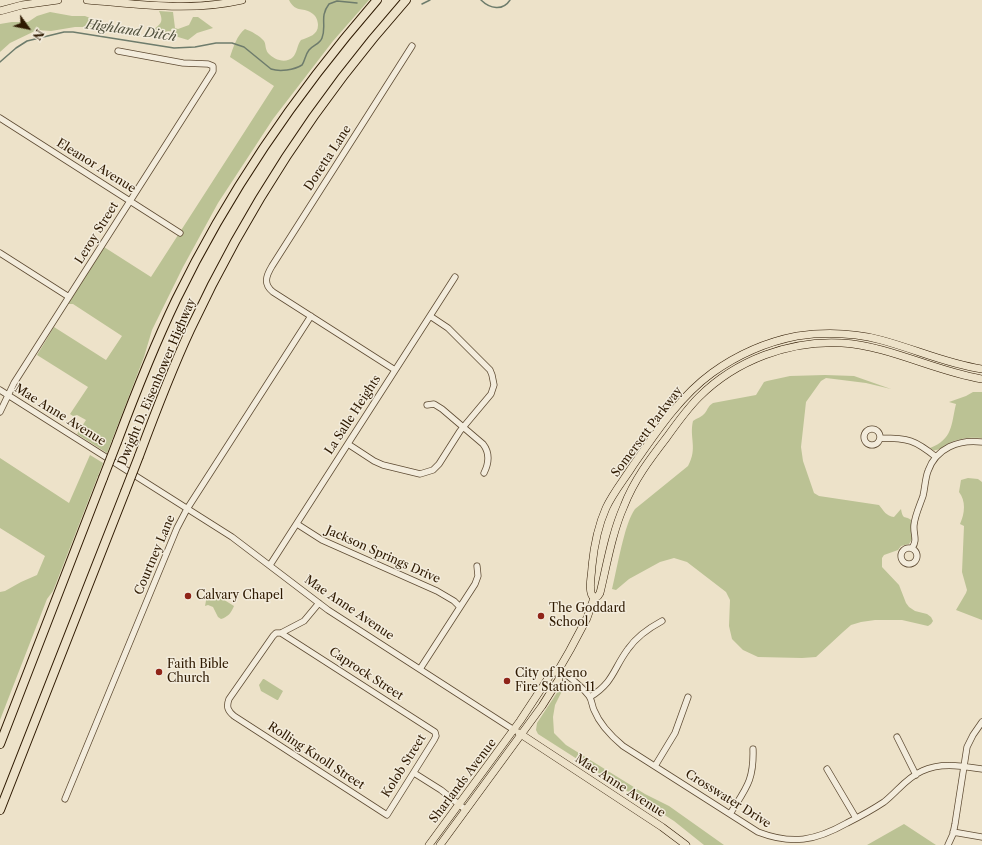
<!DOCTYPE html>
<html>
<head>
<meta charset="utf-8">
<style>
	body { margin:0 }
	#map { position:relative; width:982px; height:845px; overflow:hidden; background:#ede2c9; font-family:"Libre Caslon Text",serif }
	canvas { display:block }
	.north { position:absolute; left:8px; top:8px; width:40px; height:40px; -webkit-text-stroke:3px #f3ecdc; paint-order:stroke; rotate:123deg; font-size:11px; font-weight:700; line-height:16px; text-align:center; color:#2e1901 }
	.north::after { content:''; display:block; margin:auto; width:14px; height:18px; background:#2e1901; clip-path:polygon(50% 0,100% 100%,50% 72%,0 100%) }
</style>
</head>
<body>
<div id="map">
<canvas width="982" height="845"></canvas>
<div class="north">N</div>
</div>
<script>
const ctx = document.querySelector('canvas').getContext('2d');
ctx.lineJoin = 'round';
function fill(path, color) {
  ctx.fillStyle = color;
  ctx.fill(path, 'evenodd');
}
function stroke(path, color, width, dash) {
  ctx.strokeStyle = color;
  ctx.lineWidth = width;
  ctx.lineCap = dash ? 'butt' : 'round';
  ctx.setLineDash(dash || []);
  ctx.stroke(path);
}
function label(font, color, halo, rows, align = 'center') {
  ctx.font = font + ' "Libre Caslon Text",serif';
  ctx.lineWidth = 3;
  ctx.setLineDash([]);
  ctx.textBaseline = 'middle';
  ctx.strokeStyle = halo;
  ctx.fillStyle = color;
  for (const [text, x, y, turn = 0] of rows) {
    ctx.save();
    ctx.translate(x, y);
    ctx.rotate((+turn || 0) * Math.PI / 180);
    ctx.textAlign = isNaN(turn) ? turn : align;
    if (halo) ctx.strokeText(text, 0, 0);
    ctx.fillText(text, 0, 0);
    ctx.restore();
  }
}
const green = new Path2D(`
	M289,0h80l-36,41 -60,78 -55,84 -35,64 -31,63 -8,27 -37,96 -30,-19 9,-14 -9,-5 -4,1 -3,-2 18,-27 -51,-32 17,-28 52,33 16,-24 -49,-32h-5l36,-57 47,30 123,-191 -44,-29c3,-9 7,-22 15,-28 6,2 15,7 19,12 2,3 1,8 4,12 6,7 18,11 25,4 4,-4 4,-12 8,-17 8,-3 17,-5 17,-15 0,-4 -2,-9 -5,-11 -9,-8 -17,0 -24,-14z
	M159,11l14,1 2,16 3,1 11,-4 4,-8h5l15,11 -16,5 -9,7 -10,-3 -6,-6 -14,2 -7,-1c8,-8 14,-8 8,-21z
	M50,12l22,4h13l5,2 9,8 -8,1h-16l-24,4 -14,-1 -27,13 -10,9v-28l12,-2h16l9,-6z
	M825,375l29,1 37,13 -25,-6 -40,-5 -5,3 -15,21 -5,45 2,14 11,32 5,3 60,9c5,6 7,11 15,12l7,-8c2,12 4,6 10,11v11l1,8 -3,5 -8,2 -3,4 -14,5 -2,3v9l17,18 7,18 3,4 6,4 12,3 4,3 2,4 -2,3 -3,2 -26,-6h-27l-14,2 -10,3 -8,7 -27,25 -14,1 -44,-1 -15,-7 -11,-11 -3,-13 1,-26 -4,-8 -39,-30 -13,-4 -14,4 -31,17 -13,11 -4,-1c5,-19 12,-65 23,-80l53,-43c10,-18 1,-28 5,-45 4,-3 9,-4 12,-8 3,-4 3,-7 8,-10l43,-8 8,-13 3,-1 23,-5z
	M973,392h9v46c-12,-1 -23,0 -35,6 -3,2 -7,6 -11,6 -3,1 -3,0 -6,-2 23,-9 21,-23 26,-44l-7,-2 17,-6z
	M90,455l13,8 -50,128 -6,8 -47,121v-128l5,-1 16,-9 16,-7 8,-19 -45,-28v-70l69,45z
	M968,478l10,1 4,3v138l-26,-10 10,-17 1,-3 -5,-18 2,-46 -4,-2c5,-11 6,-23 -1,-32l2,-12z
	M208,590l26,16c-3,7 -6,11 -13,13l-3,-2 -5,-10 -5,-2 -3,1z
	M263,679h1l19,12 -5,9h-1l-16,-9 -2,-6z
	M565,683l6,2 -7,2 -9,18 -2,12 1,16 12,12 79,49 24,12 55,39h-20l-30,-24 -136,-87 -2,-4 1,-7 25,-38z
	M904,824l32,21h-69z`);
const stream = new Path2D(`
	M481,0c9,9 22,11 29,0
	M422,4l8,-4
	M0,62l16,-14 11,-7 37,-9h9l101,16 21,-1 21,-4h16l12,4 27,22c9,3 23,1 31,-4 3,-4 3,-10 7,-15 4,-5 11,-6 13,-12 5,-13 -3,-21 7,-34l8,-3 20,2`);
const minor = new Path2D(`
	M0,118l180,115
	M0,253l69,44
	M395,370l-122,-78c-10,-8 -7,-16 -1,-26l140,-220
	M0,390l232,147 96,73 186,120
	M427,405l7,-1 8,5 41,35c7,9 6,19 1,29
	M0,412l14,-29 199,-312v-5l-5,-2 -25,-1 -65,-12
	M864 437a8 8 0 1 1 16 0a8 8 0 1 1-16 0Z
	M881,438c27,0 34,2 55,19
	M348,444l26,17 9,4 37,9 13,-4 6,-6 21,-33 31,-37 3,-9 -2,-10 -2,-5 -42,-42 -18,-12
	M297,524l25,16 115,51 17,10 6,6
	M901 556a8 8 0 1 1 16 0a8 8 0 1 1-16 0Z
	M912,548c6,-8 1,-14 2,-23 1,-10 6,-20 9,-29 2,-8 2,-17 5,-25 8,-23 31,-32 54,-29
	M270,565l185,-288
	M281,633l154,99 1,4 -2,4 -47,75 -153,-99c-6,-5 -8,-9 -5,-17l44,-63 3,-3h5l23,-12 15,-18
	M420,669l55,-85 3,-8 -1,-10
	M559,669c10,8 22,16 30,27 3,4 3,10 5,14 6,15 17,26 29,36l135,86c34,13 57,9 89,-9 12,-6 25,-13 37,-21 13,-10 22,-24 38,-31 19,-9 40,-5 60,-2
	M590,697c24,-15 23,-28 38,-48 9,-13 21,-21 34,-28
	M897,737l19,38
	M655,766l20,-33 13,-36
	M827,769l29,49
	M414,773l27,17 25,20
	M65,799l112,-271 10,-19 124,-193
	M730,814c16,-26 24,-33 23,-65
	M953,832l29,5
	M948,845l5,-11 2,-10 12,-77 6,-12 9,-13`);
const major = new Path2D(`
	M87,0c52,4 103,12 155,0
	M0,11l22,-6 36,-5
	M594,598c-7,-6 -2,-23 -2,-32 2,-20 6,-40 14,-58 7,-15 17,-27 26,-41 23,-33 47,-70 80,-94 25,-18 54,-31 85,-37 28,-4 57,-3 84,4 34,9 66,24 101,29
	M519,733l143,94 24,18
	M429,845l91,-124 31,-47 8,-5 11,-19 17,-32 7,-20 4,-2 2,-3c7,-29 12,-60 24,-87 10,-26 26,-47 43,-69 10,-14 20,-28 32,-40 37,-37 91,-57 143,-54 48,3 92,28 140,36
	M440,845l102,-139 17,-27v-10`);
const highway = new Path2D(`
	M117,442c18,-48 37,-96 59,-142 53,-109 122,-209 201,-300
	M139,456c16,-43 32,-85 51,-126 56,-120 128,-231 216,-330
	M0,744l103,-266
	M0,810l125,-318`);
const highwayBridge = new Path2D(`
	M103,478l14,-36
	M125,492l14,-36`);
const markers = [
	[188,596,4,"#8f2418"],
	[541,616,4,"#8f2418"],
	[159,672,4,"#8f2418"],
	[507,681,4,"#8f2418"]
];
const streetNames = [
	["Doretta Lane",328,158,-57],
	["Eleanor Avenue",96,166,32],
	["Leroy Street",97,233,-58],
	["Dwight D. Eisenhower Highway",157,382,-67],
	["Mae Anne Avenue",60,415,32],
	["La Salle Heights",353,415,-57],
	["Somersett Parkway",647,432,-53],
	["Courtney Lane",155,555,-67],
	["Jackson Springs Drive",383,555,24],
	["Mae Anne Avenue",349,608,34],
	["Caprock Street",366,674,33],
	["Rolling Knoll Street",316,756,33],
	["Kolob Street",404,766,-58],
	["Sharlands Avenue",463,781,-53],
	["Mae Anne Avenue",620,786,33],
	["Crosswater Drive",728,799,32]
];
const poiNames = [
	["Calvary Chapel",196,596],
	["The Goddard",549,609],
	["School",549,623],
	["Faith Bible",167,665],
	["Church",167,679],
	["City of Reno",515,674],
	["Fire Station 11",515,688]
];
const waterNames = [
	["Highland Ditch",131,31,8]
];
fill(green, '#bbc294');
stroke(stream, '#6e7c6c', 1.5);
stroke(minor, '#5e4b33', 7);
stroke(major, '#2e1901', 8);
stroke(highway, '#2e1901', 10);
stroke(minor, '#f3ecdc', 5.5);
stroke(major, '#ede2c9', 7);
stroke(highway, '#ede2c9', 8);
stroke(highwayBridge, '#2e1901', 10, []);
stroke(highwayBridge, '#ede2c9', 8);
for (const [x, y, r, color] of markers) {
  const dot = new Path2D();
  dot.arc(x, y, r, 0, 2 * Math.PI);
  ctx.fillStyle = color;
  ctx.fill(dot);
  stroke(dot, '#f3ecdc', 1.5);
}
label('12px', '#2e1901', '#f3ecdc', streetNames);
label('12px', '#2e1901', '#f3ecdc', poiNames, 'left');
label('italic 13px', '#53533f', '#f3ecdc', waterNames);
</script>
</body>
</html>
